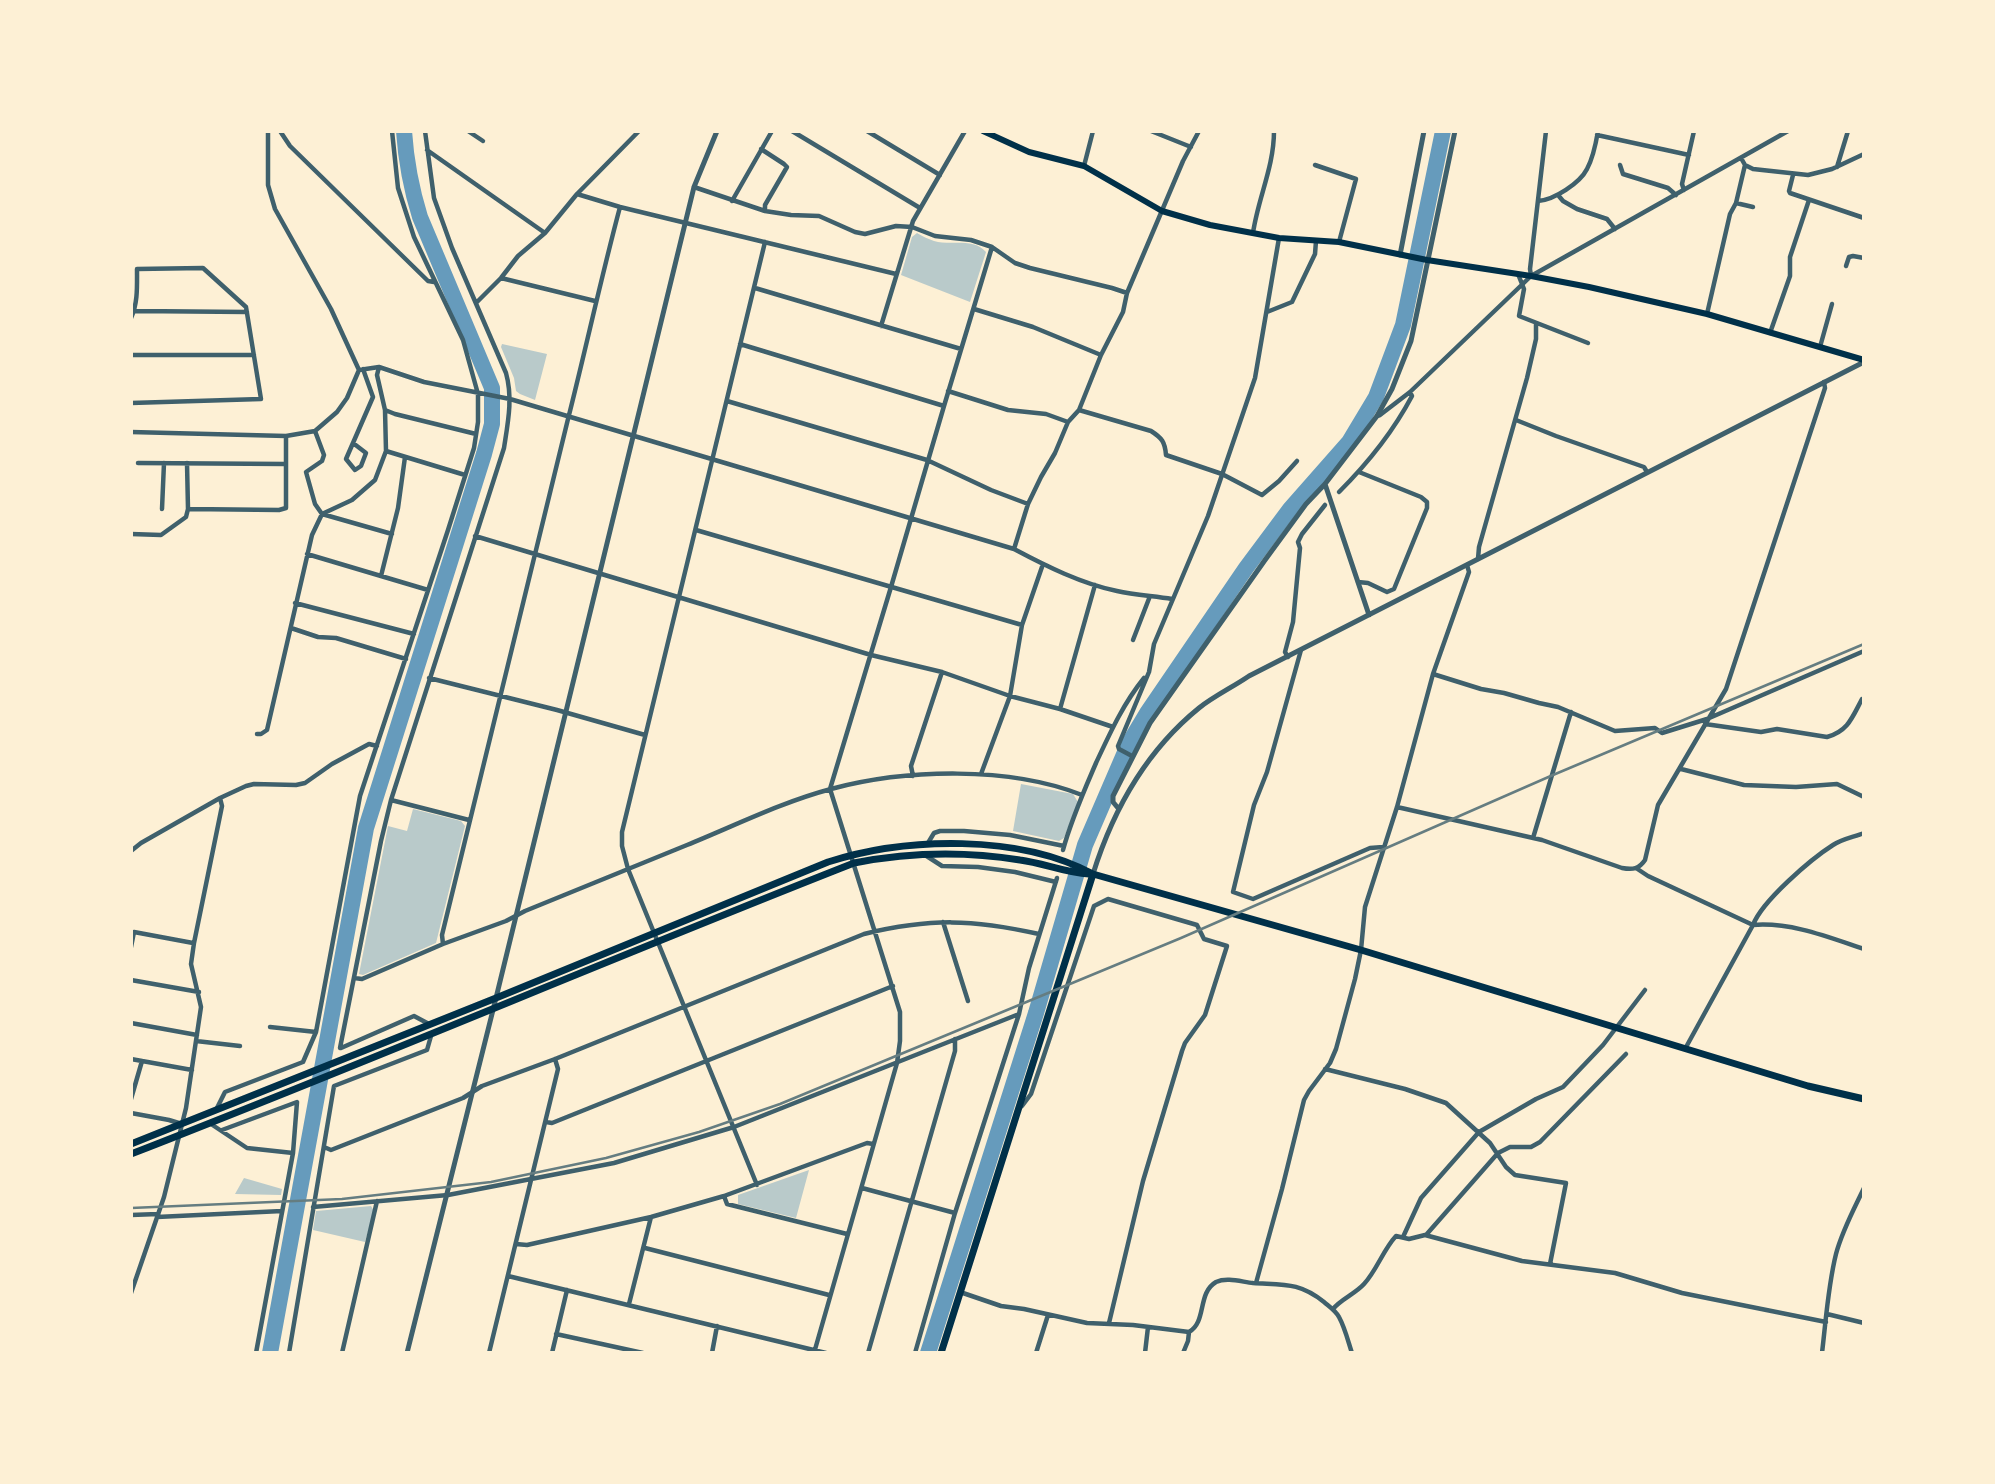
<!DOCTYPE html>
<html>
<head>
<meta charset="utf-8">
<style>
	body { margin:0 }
	#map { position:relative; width:1995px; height:1484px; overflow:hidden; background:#fdf0d5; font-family:"Golos Text",sans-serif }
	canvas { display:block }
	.frame { position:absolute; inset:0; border:133px solid #fdf0d5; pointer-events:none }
</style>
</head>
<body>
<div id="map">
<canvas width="1995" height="1484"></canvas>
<div class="frame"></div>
</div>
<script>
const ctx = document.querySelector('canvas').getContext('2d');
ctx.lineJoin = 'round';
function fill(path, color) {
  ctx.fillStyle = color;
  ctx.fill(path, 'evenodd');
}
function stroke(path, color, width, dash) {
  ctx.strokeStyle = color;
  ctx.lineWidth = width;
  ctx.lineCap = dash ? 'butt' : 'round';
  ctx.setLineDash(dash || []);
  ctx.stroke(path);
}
const green = new Path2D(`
	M917,233c5,3 11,6 17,8 17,5 39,-4 52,11l-16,50 -69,-27 11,-38z
	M502,344l45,10 -12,46 -15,-6 -4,-3 -2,-13 -13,-31z
	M1021,784l52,10 5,8 -14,36 -5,3 -46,-10z
	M413,809l48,12 4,5 -29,117 -73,32 -4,-1 29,-148 19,5z
	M809,1170l-13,48 -58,-14v-9z
	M244,1178l38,11 -1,6 -46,-1z
	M371,1206l3,5 -9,31 -52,-12 3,-19z`);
const river = new Path2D(`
	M270,1353l96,-525 118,-374 8,-30v-36l-72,-171c-9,-29 -14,-56 -16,-86
	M928,1353l108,-340 49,-168 44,-102 18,-30 99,-145 44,-59 59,-67 27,-45 27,-72 40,-194`);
const minor = new Path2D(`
	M280,131l10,15 138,135 6,1
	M468,131l15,10
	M792,131l128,77
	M867,131l73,44
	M1151,131l40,16
	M1597,135l92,20
	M761,149l23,15 3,3 -22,38v6
	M427,150l118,83
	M1315,165l41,14 -17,63
	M1620,165l3,9 45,14 8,7
	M1745,165l8,4 55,6 24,-6 32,-15
	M1084,166l9,-35
	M1837,167l11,-36
	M1793,175l-4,16 1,2 74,25
	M694,187l71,24 26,4 28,1 36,16 10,2 31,-8 16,1 23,9 36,4 21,7 23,16 15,5 82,20 15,5
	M1684,190l-2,-6 12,-53
	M577,194l62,-63
	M1558,195l5,6 14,8 30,10 8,10
	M732,201l40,-70
	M1538,201c16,-1 42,-18 49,-32 6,-11 9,-26 11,-38
	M1736,203l17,4
	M1253,233c5,-35 21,-66 21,-102
	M1846,266l3,-9 4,-1 11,2
	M1518,274l6,15 -5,27 69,27
	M1531,276l-1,-7 16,-138
	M501,278l94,23
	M755,288l206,61
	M476,303l25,-25 17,-22 27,-23 32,-39 43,13 276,67
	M974,309l59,18 68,28
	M135,311l112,1
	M1267,312l25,-10 23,-48 1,-13
	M1707,314l23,-100 6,-11 9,-38 -4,-7
	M131,318c7,-15 6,-32 6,-49l66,-1 43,39 15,92 -130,4
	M881,326l32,-105 52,-90
	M1770,333l20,-57v-19l19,-57
	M740,344l204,62 -53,181 -61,202 70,223v29l-3,22 -83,290
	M1820,347l12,-43
	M131,355h123
	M379,367l-2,8 8,35 10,4 81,20
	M359,370l20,-3 45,15 86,17 504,150c32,17 68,35 103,42 18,4 37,5 55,8
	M948,391l60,19 38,4 22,8
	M727,401l200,59 64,30 37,14
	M944,406l48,-159
	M1079,410l72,21c11,7 14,11 15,24l56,19 40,21 17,-14 18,-20
	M1377,416l3,-1 30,-23 121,-116 257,-145
	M1516,420l40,16 88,31 3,5
	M315,431l9,24 -2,6 -16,11 9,32 7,10 70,20
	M131,432l155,4 29,-5 22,-19 10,-14 12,-28 -28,-61 -56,-100 -7,-24v-54
	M353,443l13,10 -5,13 -6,4 -9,-11 27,-62 -10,-28
	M386,451l79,24
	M138,463l147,1
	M1339,492c29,-29 54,-60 73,-96l-2,-4
	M162,509l2,-46
	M188,509l91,1 7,-2v-72
	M696,530l326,95
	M131,534l30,1 25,-18 2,-8 -1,-46
	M475,536l396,119 71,17 68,24 50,13 53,18
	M1014,549l14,-45 13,-27 14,-24 13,-31 11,-12 22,-55 22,-43 4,-19 56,-132 16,-30
	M307,554l121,36
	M1478,559l1,-12 48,-169 9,-39v-15
	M381,576l17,-68 7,-51
	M1358,582l10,1 19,9 7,-3 33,-81v-6l-6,-5 -62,-25
	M295,603l119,31
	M291,628l27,9 18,1 70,21
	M1133,640l17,-44
	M1301,650l-34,122 -13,33 -21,87 20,7 117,-51 13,-1
	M1288,657l-3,-5 8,-30 7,-74 -2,-6 4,-8 23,-29
	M1433,674l48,15 23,4 35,10 19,4 57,24 40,-3 7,5 45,-14 157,-68
	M429,678l128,32 88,25
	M1060,709l35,-124
	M1705,724l56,8 16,-3 50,8c21,-6 25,-19 35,-38h2
	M257,734h4l6,-4 45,-195 10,-21 30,-14 23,-20 11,-29 -1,-41
	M1132,756l-13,-7 -1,-3 31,-74 5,-28 54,-128 47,-138 24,-140
	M1681,769l63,16 52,2 41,-3 27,13
	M981,774l29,-78 12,-71 21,-61
	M913,776l-2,-10 31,-94
	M391,800l78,20
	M1397,807l145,33 80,28c11,2 17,1 23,-8l13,-55 68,-116 99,-301 -1,-6
	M1533,838l38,-126
	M928,843l6,-10 6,-2h24l46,4 54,11
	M1063,850c8,-30 21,-59 33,-87 14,-30 27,-59 48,-85
	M131,851l10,-8 79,-45 26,-12 8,-2 42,1 9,-2 27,-19 37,-20 8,2
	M925,855l17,11 36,1 37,5 41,10
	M1636,868l12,8 105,49c38,-3 75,12 111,24
	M943,922l25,79
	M443,944l-1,-9c41,-172 83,-344 126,-516 18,-71 33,-141 52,-212
	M131,947l3,-15 59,11
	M354,978l8,1 81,-35 63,-23 19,-10c54,-22 108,-44 162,-66 47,-19 95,-43 144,-56 75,-20 178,-23 251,6
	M131,980l68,12
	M131,1023l66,12
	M270,1027l46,5
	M196,1041l44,5
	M340,1048l41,-207 10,-41 113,-352c4,-26 9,-50 2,-75l-54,-125 -18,-50 -9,-67
	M341,1048l73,-32 15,8
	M1685,1049l68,-124c9,-24 58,-66 80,-80 9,-6 21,-8 31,-12
	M131,1059l61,11
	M1325,1069l80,20 41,14 44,40 16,24 9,8 51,8 -16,81
	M131,1099l11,-38
	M1022,1106l9,-12 63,-188 14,-7 89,26 7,14 23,7 -22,69 -20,28 -3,8 -39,130 -34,142
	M217,1108l8,-16 78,-30 13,-30 44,-236 88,-266 26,-82 4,-26v-28l-15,-54 -49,-103 -16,-49 -6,-57
	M131,1113l38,7 13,4
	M546,1122l6,1 341,-137
	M211,1124l36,24 46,5
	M222,1130l75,-28 -4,51 -37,200
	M324,1147l7,3 132,-52 19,-12 73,-27 309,-125c66,-16 109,-15 175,0
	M757,1185l-129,-316 -6,-23v-14l143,-590
	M862,1188l93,25
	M724,1196l3,8 120,30
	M313,1207l135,-12 166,-32 120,-36 285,-113
	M131,1215l27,-1
	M157,1217l125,-6
	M1426,1235l72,-82 12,-6h21l9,-5 86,-88
	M1403,1237l18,-39 58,-66 57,-33 27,-12 40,-42 42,-55
	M516,1244l11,1 124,-28 73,-21 143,-53 6,1
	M645,1248l184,47
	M508,1276l318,77
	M1256,1283l26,-94 22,-89 5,-9 21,-28 6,-14 19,-70 6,-29 4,-43 32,-100 36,-133 36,-102 -2,-7
	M960,1292l41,14 23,3 63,14 46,2 56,7c18,-10 8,-39 27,-50 11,-5 26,0 37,1 31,2 46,-1 71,19 6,5 12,9 15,15 6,11 9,24 13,36
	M131,1293l33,-96 22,-89 15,-101 -10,-43 3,-21 28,-137 -2,-8
	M629,1304l22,-87
	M1333,1309c8,-10 22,-15 31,-25 13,-14 19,-34 32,-48l13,3 16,-4 97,26 93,12 67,20 144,29
	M1827,1314l37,9
	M556,1334l87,19
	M289,1353l45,-267 93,-36 4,-14
	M342,1353l35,-152
	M489,1353l69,-284 -3,-10
	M552,1353l15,-63
	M712,1353l5,-27
	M868,1353l87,-302v-12
	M915,1353l40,-140 64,-199 10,-46 28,-90
	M1036,1353l12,-38
	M1145,1353l3,-26
	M1183,1353l5,-12 1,-9
	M1822,1353c4,-33 6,-67 14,-99 6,-23 18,-45 28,-66`);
const tertiary = new Path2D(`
	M1400,255l24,-124
	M1325,484l44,131
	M1118,808l-5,-6v-6l37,-73 115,-163 41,-56 19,-20 52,-68 15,-27 19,-48 44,-210
	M1093,874c20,-64 53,-123 106,-166 15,-12 34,-21 50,-32l615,-314
	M407,1353l89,-355 198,-811 23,-56`);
const secondary = new Path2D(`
	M983,131l46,21 55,14 78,45 48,14 69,13 60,4 88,18 104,16 58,11 118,27 157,46`);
const trunk = new Path2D(`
	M131,1144l365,-146 332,-136c78,-25 191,-28 265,12l268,76 447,136 56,13
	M131,1154c242,-94 481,-196 723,-291 56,-11 110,-12 166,-3 24,3 45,13 69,14
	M941,1353l152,-479`);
const rail = new Path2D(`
	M131,1208l211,-9 149,-17 115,-24 93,-26 81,-28 401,-166 372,-163 311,-131`);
fill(green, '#b9caca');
stroke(river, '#669bbc', 16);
stroke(minor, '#3f606c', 4.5);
stroke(tertiary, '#3f606c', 5);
stroke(secondary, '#003049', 6);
stroke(trunk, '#003049', 7);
stroke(rail, '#657d81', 2.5);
</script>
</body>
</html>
